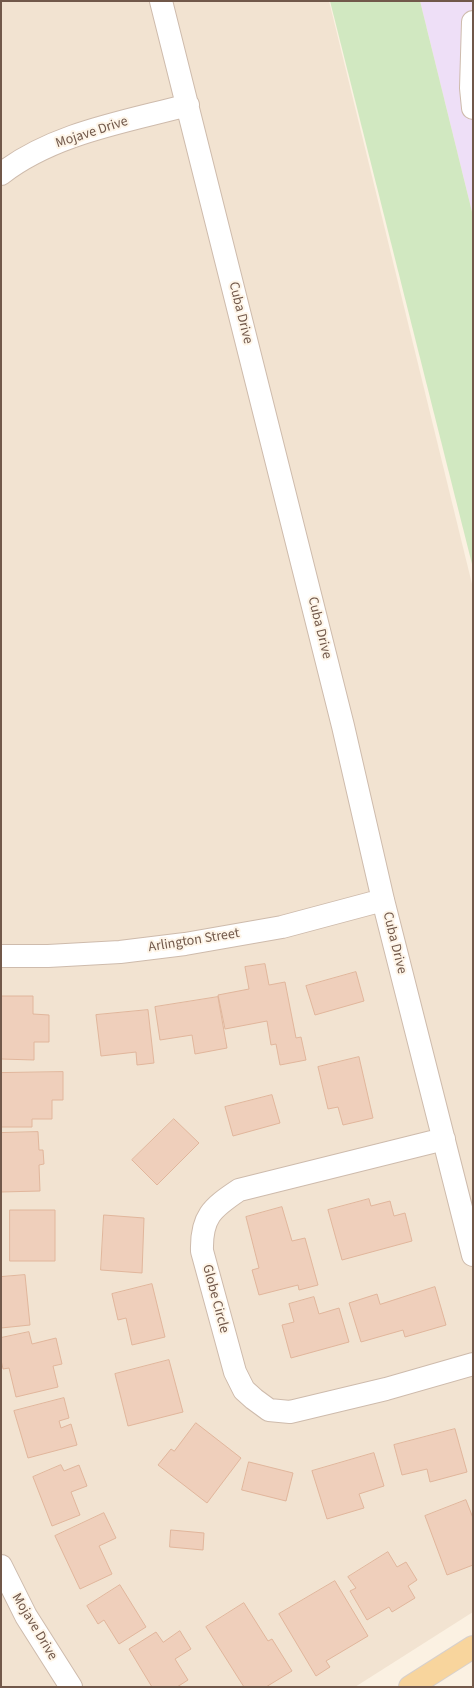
<!DOCTYPE html>
<html>
<head>
<meta charset="utf-8">
<style>
	body { margin:0 }
	#map { position:relative; width:474px; height:1688px; overflow:hidden; background:#fbf1e2; font-family:"Source Sans 3",sans-serif }
	canvas { display:block }
	.frame { position:absolute; inset:0; border:2px solid #71584a; pointer-events:none }
</style>
</head>
<body>
<div id="map">
<canvas width="474" height="1688"></canvas>
<div class="frame"></div>
</div>
<script>
const ctx = document.querySelector('canvas').getContext('2d');
ctx.lineJoin = 'round';
function fill(path, color) {
  ctx.fillStyle = color;
  ctx.fill(path, 'evenodd');
}
function stroke(path, color, width, dash) {
  ctx.strokeStyle = color;
  ctx.lineWidth = width;
  ctx.lineCap = dash ? 'butt' : 'round';
  ctx.setLineDash(dash || []);
  ctx.stroke(path);
}
function label(font, color, halo, rows, align = 'center') {
  ctx.font = font + ' "Source Sans 3",sans-serif';
  ctx.lineWidth = 4;
  ctx.setLineDash([]);
  ctx.textBaseline = 'middle';
  ctx.strokeStyle = halo;
  ctx.fillStyle = color;
  for (const [text, x, y, turn = 0] of rows) {
    ctx.save();
    ctx.translate(x, y);
    ctx.rotate((+turn || 0) * Math.PI / 180);
    ctx.textAlign = isNaN(turn) ? turn : align;
    if (halo) ctx.strokeText(text, 0, 0);
    ctx.fillText(text, 0, 0);
    ctx.restore();
  }
}
const residential = new Path2D(`
	M1,1h328l144,587v1024l-118,75h-354z`);
const education = new Path2D(`
	M420,1h53v215z`);
const green = new Path2D(`
	M330,1h90l53,215v352z`);
const building = new Path2D(`
	M265,964l4,21 16,-3 11,56 5,-1 5,23 -26,5 -4,-21 -5,1 -4,-24 -42,8 -7,-34 31,-6 -4,-22z
	M356,972l8,29 -49,14 -9,-29z
	M1,996h32v18l16,1v27h-15v18l-33,-1z
	M218,997l9,51 -32,6 -3,-19 -32,5 -5,-33z
	M148,1010l6,53 -17,2 -1,-13 -35,4 -5,-41z
	M359,1057l14,61 -30,7 -5,-18 -10,2 -10,-42z
	M63,1072v28h-11v19h-20v8h-31v-54z
	M272,1095l8,28 -47,13 -8,-29z
	M174,1119l25,24 -42,42 -25,-25z
	M38,1132l1,18h4l1,14 -5,1 1,26 -39,1v-59z
	M369,1199l2,7 19,-5 4,15 11,-3 7,28 -70,19 -14,-50z
	M282,1207l10,34 13,-3 13,47 -19,5 -1,-5 -39,10 -7,-25 7,-2 -13,-51z
	M10,1210h45v51h-45z
	M104,1215l40,3 -2,55 -41,-3z
	M25,1275l5,50 -29,3v-51z
	M152,1284l13,53 -33,8 -6,-27 -8,2 -6,-26z
	M435,1287l11,38 -41,12 -2,-7 -42,12 -12,-39 28,-9 3,10z
	M314,1297l5,17 20,-6 10,34 -58,16 -9,-33 12,-3 -5,-18z
	M29,1332l3,12 24,-6 6,26 -9,2 5,21 -42,10 -7,-29 -6,1 -2,-9v-22z
	M169,1360l14,52 -55,14 -13,-52z
	M64,1398l5,20 -10,3 2,7 10,-4 6,21 -49,13 -14,-47z
	M196,1423l45,35 -34,45 -49,-38 13,-16 3,2z
	M455,1429l12,43 -37,10 -3,-13 -25,6 -8,-30z
	M374,1453l10,33 -25,8 5,14 -37,11 -15,-48z
	M249,1462l44,11 -7,28 -44,-11z
	M61,1465l3,6 15,-6 8,21 -16,6 9,23 -28,11 -19,-49z
	M466,1500l7,18v47l-26,10 -22,-59z
	M104,1513l12,25 -17,8 13,28 -32,15 -25,-53z
	M171,1530l33,3 -1,17 -33,-3z
	M388,1552l9,15 9,-5 11,18 -9,6 7,12 -23,14 -3,-5 -22,13 -17,-29 6,-3 -8,-11z
	M335,1581l33,55 -42,25 4,6 -14,9 -37,-62z
	M120,1585l26,42 -27,17 -15,-24 -6,4 -11,-18z
	M244,1603l24,38 4,-2 20,32 -26,16h-22l-38,-60z
	M180,1631l11,18 -16,10 13,21 -11,7h-25l-23,-38 27,-17 7,10z`);
const minor = new Path2D(`
	M161,1l182,725 40,174 90,355
	M473,22l-2,66 2,20
	M1,174c53,-41 124,-52 187,-69
	M1,956h47l72,-4 65,-8 97,-17 101,-27
	M444,1139l-205,51c-27,18 -38,27 -37,61l33,121 9,18 10,9 15,11 21,2 96,-23 87,-25
	M1,1566l25,50 45,71`);
const major = new Path2D(`
	M410,1687l63,-40`);
const streetNames = [
	["Mojave Drive",92,133,-18],
	["Cuba Drive",240,313,76],
	["Cuba Drive",319,628,76],
	["Arlington Street",194,941,-9],
	["Cuba Drive",394,943,76],
	["Globe Circle",215,1299,75],
	["Mojave Drive",34,1627,59]
];
fill(residential, '#f2e3d1');
fill(education, '#eedff7');
fill(green, '#d1e8c1');
fill(building, '#efcfbb');
stroke(building, '#e1b69c', 1);
stroke(minor, '#cebbac', 24);
stroke(major, '#d7d0cc', 24);
stroke(minor, '#fff', 22);
stroke(major, '#f8d59d', 22);
label('14px', '#71584a', '#fef5e8', streetNames);
</script>
</body>
</html>
